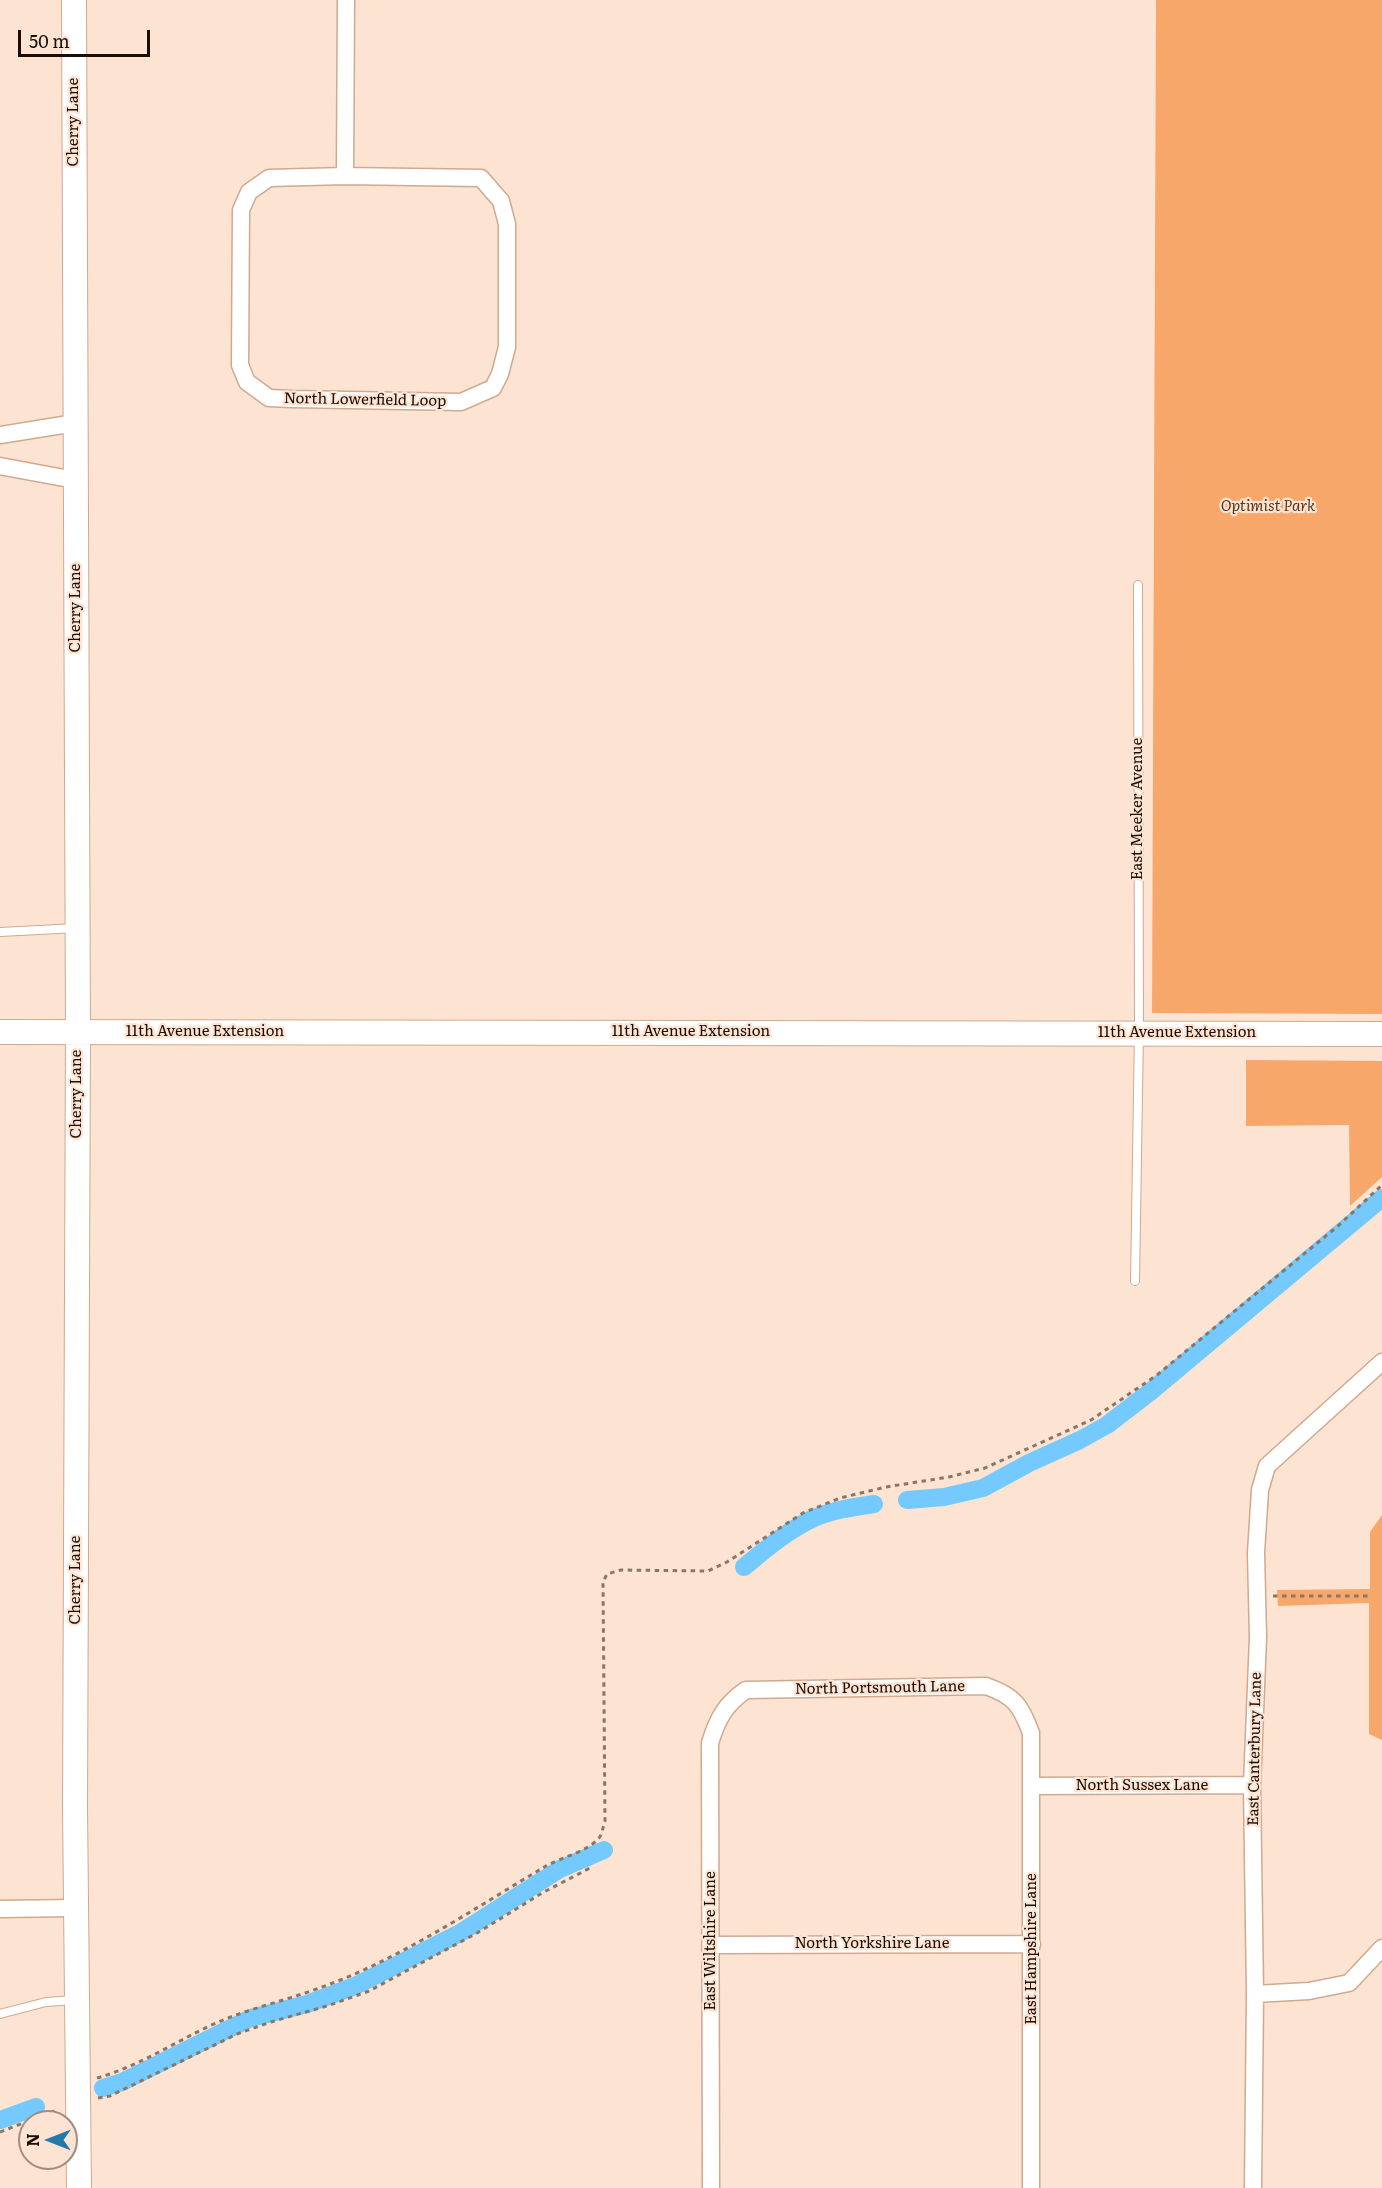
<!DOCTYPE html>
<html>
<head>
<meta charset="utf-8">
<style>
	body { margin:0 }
	#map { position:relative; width:1382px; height:2188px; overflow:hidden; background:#fce3d2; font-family:Literata,serif }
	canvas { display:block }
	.north { position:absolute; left:18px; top:2110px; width:60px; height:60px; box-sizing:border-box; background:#fce3d2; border:2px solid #a28d80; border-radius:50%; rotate:270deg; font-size:16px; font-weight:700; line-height:24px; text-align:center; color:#1b0d04 }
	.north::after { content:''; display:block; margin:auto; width:21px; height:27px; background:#217aa9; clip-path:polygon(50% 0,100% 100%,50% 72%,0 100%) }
	.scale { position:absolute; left:18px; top:30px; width:132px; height:27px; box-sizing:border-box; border:3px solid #1b0d04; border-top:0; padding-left:8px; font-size:18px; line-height:21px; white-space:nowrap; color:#1b0d04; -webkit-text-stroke:4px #fce3d2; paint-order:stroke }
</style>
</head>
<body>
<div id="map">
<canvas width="1382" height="2188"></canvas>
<div class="north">N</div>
<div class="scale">50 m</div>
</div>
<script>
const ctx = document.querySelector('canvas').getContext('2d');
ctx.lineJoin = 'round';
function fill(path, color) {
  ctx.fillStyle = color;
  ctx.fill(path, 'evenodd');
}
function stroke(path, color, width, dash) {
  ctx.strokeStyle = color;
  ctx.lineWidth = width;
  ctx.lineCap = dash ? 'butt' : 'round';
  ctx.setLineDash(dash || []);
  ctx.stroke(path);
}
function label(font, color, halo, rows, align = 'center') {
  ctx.font = font + ' Literata,serif';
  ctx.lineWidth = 4.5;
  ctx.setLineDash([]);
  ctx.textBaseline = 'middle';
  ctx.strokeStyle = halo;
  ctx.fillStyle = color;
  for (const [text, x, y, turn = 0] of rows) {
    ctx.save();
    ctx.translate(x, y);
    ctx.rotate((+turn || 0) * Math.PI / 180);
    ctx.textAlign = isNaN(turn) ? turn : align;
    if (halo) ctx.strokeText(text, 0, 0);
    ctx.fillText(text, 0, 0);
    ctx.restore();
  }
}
const green = new Path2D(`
	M1156,0h226v1014l-230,-1z
	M1246,1060l136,1v116l-32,29 -1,-81 -103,1z
	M1382,1515v225l-13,-6v-131l-91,3 -1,-16 93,-1v-57z`);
const canal = new Path2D(`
	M907,1500l37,-3 39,-9 46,-25 51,-23 27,-15 43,-33 232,-194
	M744,1567c22,-18 44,-37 70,-49 19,-8 40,-11 60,-14
	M103,2088l19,-6 129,-64 56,-14 48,-18 105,-53 100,-64 44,-19
	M0,2120l36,-13`);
const path = new Path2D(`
	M1273,1596h98
	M97,2078c43,-12 79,-37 119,-55 34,-15 69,-22 103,-35 78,-27 156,-80 227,-122 16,-9 41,-14 53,-28 3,-3 4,-12 6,-17l-2,-239 4,-8 14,-4 87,1 19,-9 76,-49 37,-15 46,-11 63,-10 36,-9 106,-48 66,-45 181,-149 44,-41
	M98,2098l12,-2 127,-62 34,-12 59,-17 39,-14 108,-58 65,-40 48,-25
	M0,2132l57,-22`);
const lane = new Path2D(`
	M0,932l77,-4
	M1135,1281l4,-249 -1,-447
	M0,2014l46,-12 28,-2`);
const street = new Path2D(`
	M345,176l136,2 20,23 6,23v123l-7,27 -7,14 -32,14 -169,-3 -23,-1 -22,-16 -7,-17 1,-155 8,-18 20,-14z
	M345,176l1,-176
	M0,435l75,-12
	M0,466l75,14
	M1031,1786l221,-1
	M0,1909l76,-1
	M711,1945l321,-1
	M1255,1994l54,-3 40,-8 33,-35
	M711,2188l-1,-445c7,-23 15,-39 36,-53l240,-4c29,10 35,20 45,47v455
	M1253,2188l2,-194 -3,-209 6,-148 -2,-84 4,-63 7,-24 115,-104`);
const secondary = new Path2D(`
	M74,0l4,1032 -3,775 4,381
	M0,1032l1382,2`);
const streetNames = [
	["Cherry Lane",74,122,-90],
	["North Lowerfield Loop",365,400,1],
	["Cherry Lane",76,608,-90],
	["East Meeker Avenue",1138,809,-90],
	["11th Avenue Extension",205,1032],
	["11th Avenue Extension",691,1032],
	["11th Avenue Extension",1177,1033],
	["Cherry Lane",77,1094,-90],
	["Cherry Lane",76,1580,-90],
	["North Portsmouth Lane",880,1688,-1],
	["East Canterbury Lane",1255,1749,-89],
	["North Sussex Lane",1142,1786],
	["East Wiltshire Lane",711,1941,-90],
	["North Yorkshire Lane",872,1944],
	["East Hampshire Lane",1032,1949,-90]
];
const parkNames = [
	["Optimist Park",1268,507]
];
fill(green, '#f8a76a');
stroke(canal, '#74cafe', 18);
stroke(lane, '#d0a98e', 10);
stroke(street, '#d0a98e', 19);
stroke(secondary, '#d0a98e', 26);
stroke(path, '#8a7669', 3, [4.5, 4.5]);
stroke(lane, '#fff', 8);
stroke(street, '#fff', 16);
stroke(secondary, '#fff', 24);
label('15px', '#1b0d04', '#fce3d2', streetNames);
label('italic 15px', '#593417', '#fce3d2', parkNames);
</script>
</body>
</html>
